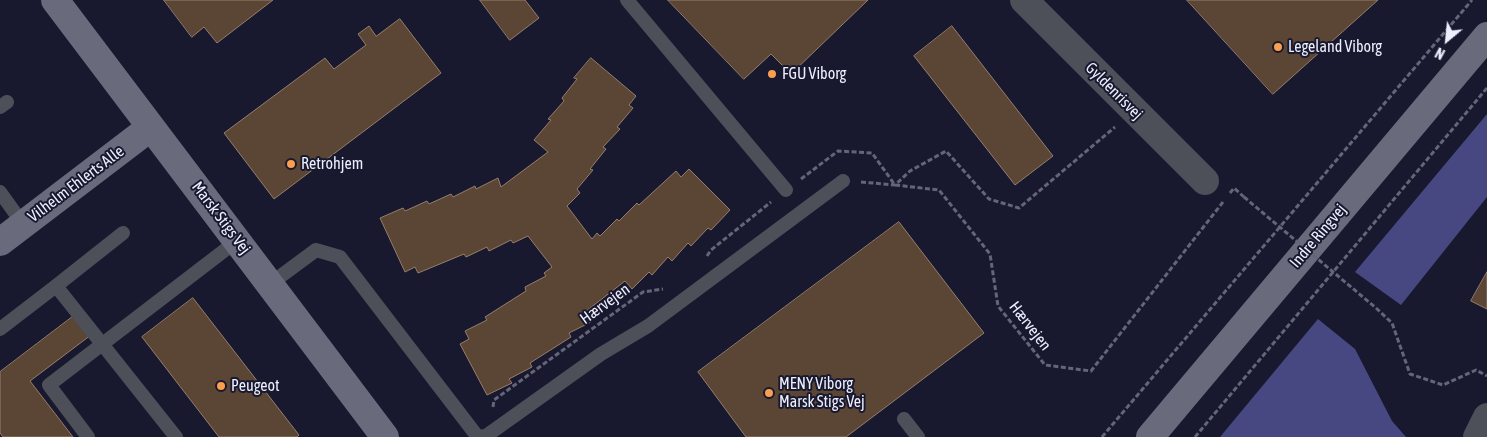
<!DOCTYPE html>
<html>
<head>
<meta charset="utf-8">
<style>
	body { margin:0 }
	#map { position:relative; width:1487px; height:437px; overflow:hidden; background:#18192e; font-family:"Asap Condensed",sans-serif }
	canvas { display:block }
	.north { position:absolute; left:1422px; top:15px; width:50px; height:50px; -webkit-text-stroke:4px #18192e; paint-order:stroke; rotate:208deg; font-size:14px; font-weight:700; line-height:20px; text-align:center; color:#eeeffe }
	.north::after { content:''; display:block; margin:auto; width:18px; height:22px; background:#eeeffe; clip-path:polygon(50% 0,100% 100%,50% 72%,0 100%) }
</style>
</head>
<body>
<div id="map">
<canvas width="1487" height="437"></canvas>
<div class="north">N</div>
</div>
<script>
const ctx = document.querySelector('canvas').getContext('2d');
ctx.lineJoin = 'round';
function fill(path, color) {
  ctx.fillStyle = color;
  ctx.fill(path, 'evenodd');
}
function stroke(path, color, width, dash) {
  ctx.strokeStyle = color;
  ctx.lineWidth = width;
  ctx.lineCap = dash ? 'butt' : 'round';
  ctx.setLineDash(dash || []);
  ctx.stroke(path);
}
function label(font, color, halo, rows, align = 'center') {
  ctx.font = font + ' "Asap Condensed",sans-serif';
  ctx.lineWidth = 4;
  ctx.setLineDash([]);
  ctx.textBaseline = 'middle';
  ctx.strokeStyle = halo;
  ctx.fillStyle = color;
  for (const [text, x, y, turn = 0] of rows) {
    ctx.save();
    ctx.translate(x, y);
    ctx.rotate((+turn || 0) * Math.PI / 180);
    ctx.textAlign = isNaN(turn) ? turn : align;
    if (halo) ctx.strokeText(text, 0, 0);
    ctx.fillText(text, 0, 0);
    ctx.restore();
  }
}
const forest = new Path2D(`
	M1487,114v83l-86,108 -46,-33z
	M1318,319l37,30 37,72 14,16h-186z`);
const building = new Path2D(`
	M164,0h109l-56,43 -13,-16 -12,10z
	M480,0h45l14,18 -29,22z
	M668,0h200l-77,74 -20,-20 -27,25z
	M1187,0h191l-105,94z
	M400,19l41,54 -167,126 -50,-66 101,-75 9,11 32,-24 -8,-11 11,-8 7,10z
	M952,26l101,130 -38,29 -101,-129z
	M591,58l45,38 -7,9 4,3 -16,19 3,2 -17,18 3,2 -16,20 3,1 -16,19 3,4 -13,13 25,33 5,-6 3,3 17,-17 2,2 18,-18 2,2 37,-34 5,6 8,-8 41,41 -19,20 -3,-2 -17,18 -3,-3 -16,18 -4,-4 -16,18 -3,-3 -17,17 -7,-8 -40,31 6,10 -22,11 2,4 -41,26 2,4 -23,12 3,4 -25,12 -27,-51 9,-5 -4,-8 22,-11 -2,-3 41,-26 -1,-4 21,-11 -2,-3 8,-6 -24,-31 -15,7 -2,-3 -22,11 -2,-4 -21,10 -2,-3 -46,19 -3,-6 -10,5 -25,-54 23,-10 2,3 22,-10 2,3 22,-10 2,3 22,-11 1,3 22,-11 3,9 47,-35 -14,-12 17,-20 -3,-1 16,-18 -2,-3 15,-19 -3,-1z
	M899,222l85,111 -138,104h-100l-48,-65z
	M1487,272v37l-16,-8z
	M193,298l106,137 -2,2h-78l-77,-100z
	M75,315l16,20 -61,46 43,56h-70l-3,-4v-61z`);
const path = new Path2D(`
	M801,179l37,-28 34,2 23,32 44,5 51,64 8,52 47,59 46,6 132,-169
	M861,182l34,3 15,-14 36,-20 43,48 30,9 96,-81
	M1230,193l4,-5 10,9
	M707,256l4,-6 60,-48
	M1376,308l16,15 18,51 33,11 33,-15 11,6
	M493,407l1,-7 149,-108 20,-3
	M1102,437l370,-437
	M1195,437l292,-349`);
const lane = new Path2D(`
	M627,0l159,190
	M0,107l7,-5
	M0,192l23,32
	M270,284l46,-34 24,7 137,179
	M56,286l67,-53
	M0,329l56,-43 120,151
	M904,419l14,18
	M88,437l-39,-52 189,-145
	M476,437l10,-1 115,-82 47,-28 195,-145`);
const street = new Path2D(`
	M1024,0l181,181
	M1477,437l10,-20`);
const secondary = new Path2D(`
	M55,0l330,437
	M0,242l151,-115
	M1150,437l337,-401`);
const pathBridge = new Path2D(`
	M1244,197l132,111`);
const markers = [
	[1278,47,5,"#fa9f50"],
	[772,74,5,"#fa9f50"],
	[291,164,5,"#fa9f50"],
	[221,386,5,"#fa9f50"],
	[769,393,5,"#fa9f50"]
];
const poiNames = [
	["Legeland Viborg",1288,47],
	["FGU Viborg",782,74],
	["Retrohjem",301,164],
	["MENY Viborg",779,384],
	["Marsk Stigs Vej",779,402],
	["Peugeot",231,386]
];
const streetNames = [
	["Gyldenrisvej",1114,91,45],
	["Vilhelm Ehlerts Alle",76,184,-37],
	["Marsk Stigs Vej",221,218,53],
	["Indre Ringvej",1318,236,-50],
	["Hærvejen",605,304,-36],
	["Hærvejen",1030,326,52]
];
fill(forest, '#474881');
fill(building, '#5b4635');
stroke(building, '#967e6c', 1);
stroke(path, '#646578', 3, [5, 2.5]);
stroke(lane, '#4d4f59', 14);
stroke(street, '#4d4f59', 28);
stroke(secondary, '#696b7d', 28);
stroke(pathBridge, '#646578', 3, [5, 2.5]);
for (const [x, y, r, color] of markers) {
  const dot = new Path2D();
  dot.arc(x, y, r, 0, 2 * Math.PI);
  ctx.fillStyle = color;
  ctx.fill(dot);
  stroke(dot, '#18192e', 2);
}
label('16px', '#eeeffe', '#18192e', poiNames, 'left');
label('16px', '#eeeffe', '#18192e', streetNames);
</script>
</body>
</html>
